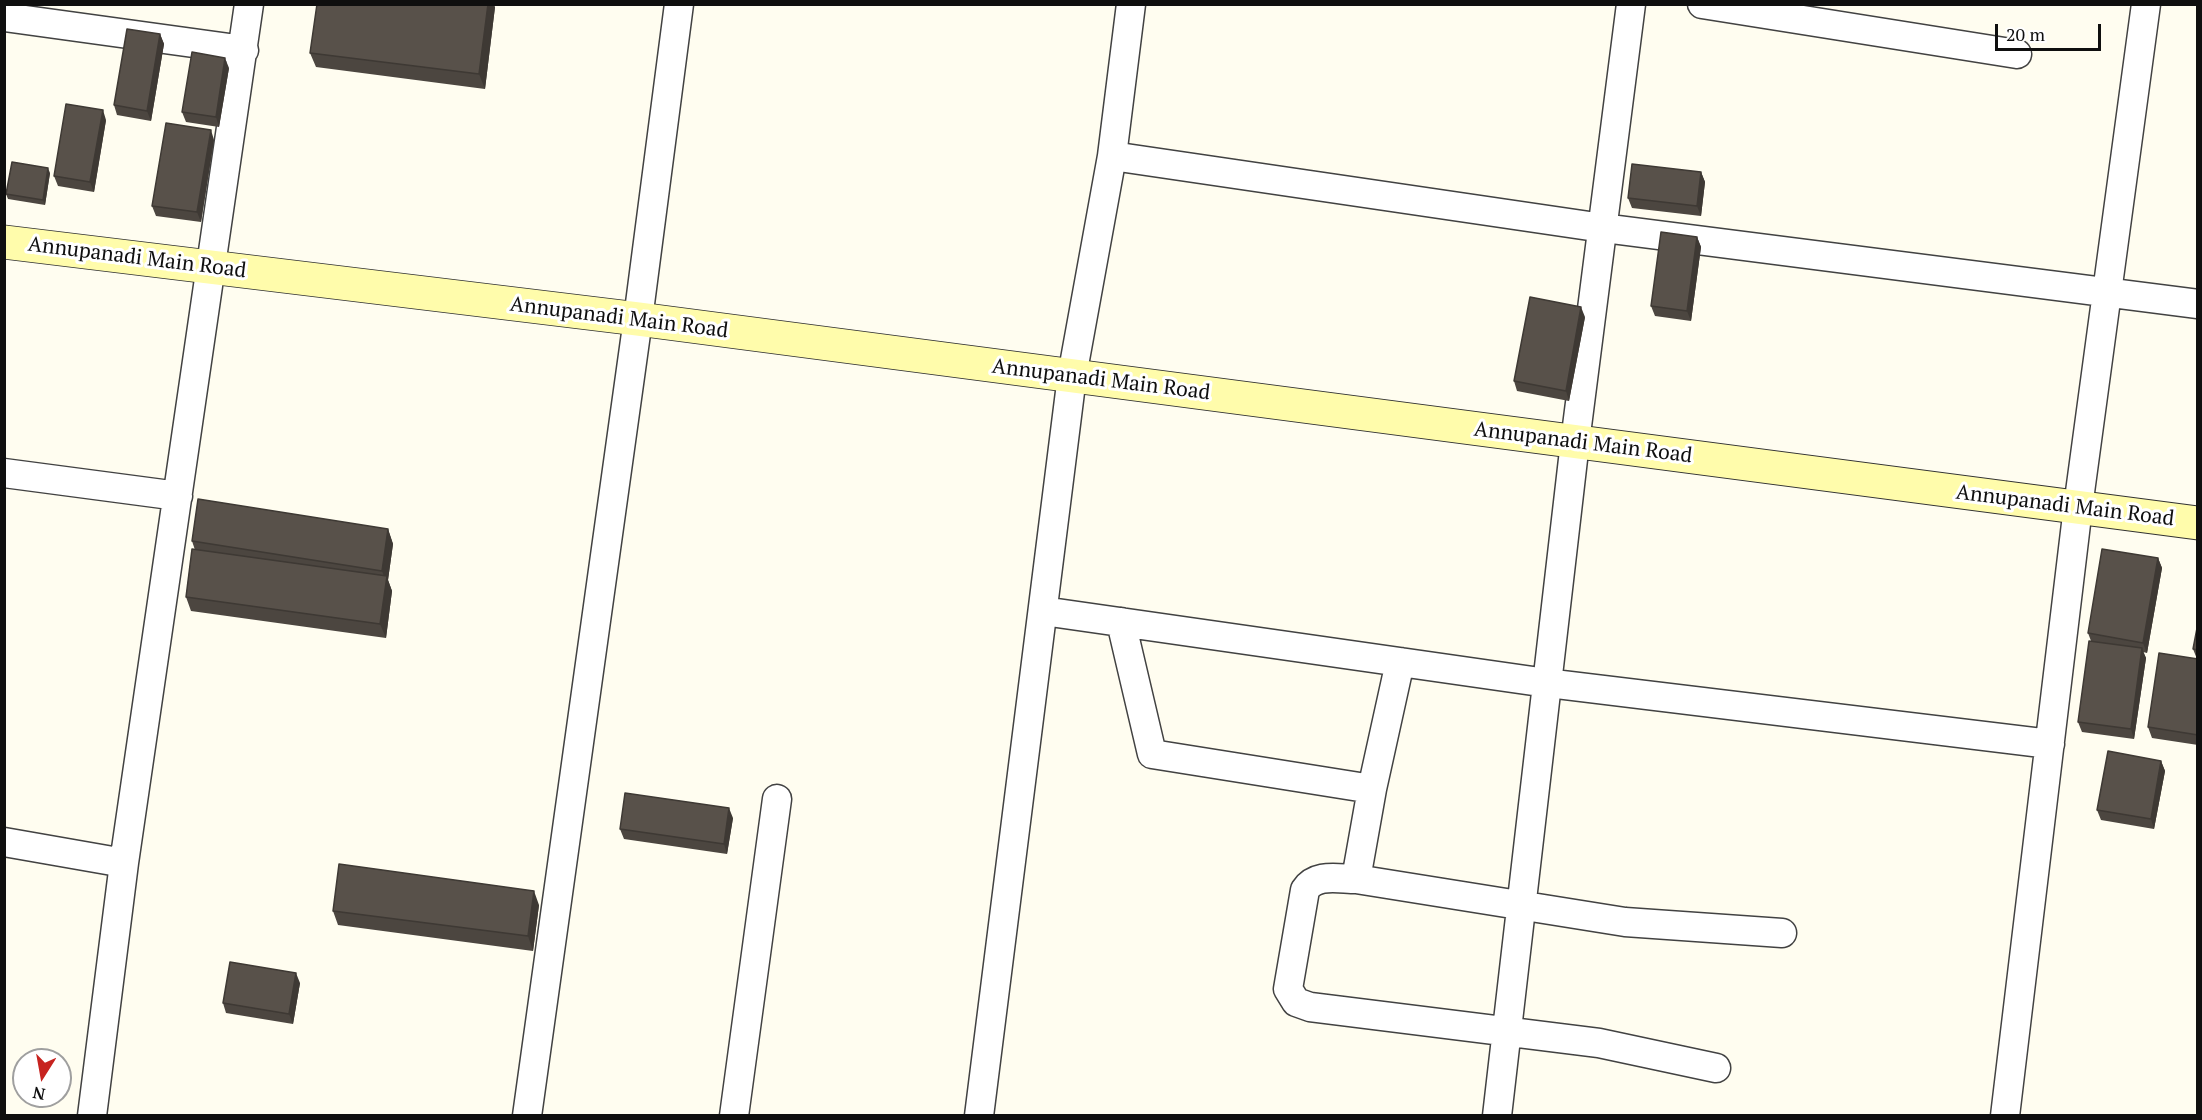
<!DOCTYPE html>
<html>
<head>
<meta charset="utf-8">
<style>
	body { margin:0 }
	#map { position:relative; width:2202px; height:1120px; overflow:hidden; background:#fffdf0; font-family:"PT Serif",serif }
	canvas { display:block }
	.frame { position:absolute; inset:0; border:6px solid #0f0f0f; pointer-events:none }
	.north { position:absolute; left:12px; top:1048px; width:60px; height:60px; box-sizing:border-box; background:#fff; border:2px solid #9f9f9f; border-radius:50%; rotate:191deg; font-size:16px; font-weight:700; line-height:24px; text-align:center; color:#0f0f0f }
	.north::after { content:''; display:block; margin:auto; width:21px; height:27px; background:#c7231f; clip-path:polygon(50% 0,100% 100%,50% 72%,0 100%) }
	.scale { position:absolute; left:1995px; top:24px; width:106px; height:27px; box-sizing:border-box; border:3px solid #0f0f0f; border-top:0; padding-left:8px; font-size:18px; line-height:21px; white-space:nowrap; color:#0f0f0f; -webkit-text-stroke:4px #fff; paint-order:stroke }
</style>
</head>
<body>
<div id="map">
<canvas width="2202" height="1120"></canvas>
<div class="frame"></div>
<div class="north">N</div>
<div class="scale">20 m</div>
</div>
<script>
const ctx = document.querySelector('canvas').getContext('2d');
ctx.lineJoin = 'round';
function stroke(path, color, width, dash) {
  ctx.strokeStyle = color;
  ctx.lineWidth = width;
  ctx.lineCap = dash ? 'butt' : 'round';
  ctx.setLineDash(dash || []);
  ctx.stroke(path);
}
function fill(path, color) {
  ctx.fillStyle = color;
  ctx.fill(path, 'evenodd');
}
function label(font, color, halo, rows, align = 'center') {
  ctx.font = font + ' "PT Serif",serif';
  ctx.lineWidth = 6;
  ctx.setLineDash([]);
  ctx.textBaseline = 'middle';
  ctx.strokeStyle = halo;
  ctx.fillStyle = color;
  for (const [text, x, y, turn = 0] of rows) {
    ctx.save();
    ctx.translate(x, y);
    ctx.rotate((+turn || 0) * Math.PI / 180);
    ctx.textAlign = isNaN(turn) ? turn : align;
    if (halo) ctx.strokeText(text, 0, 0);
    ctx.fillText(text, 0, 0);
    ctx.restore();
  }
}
const street = new Path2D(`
	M1702,4l315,50
	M4,17l240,33
	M1112,156l19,-152
	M4,473l174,23
	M1043,611l504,72 503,61
	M1121,622l31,132 220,35 28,-127
	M4,842l120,21
	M1356,879l16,-90
	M1716,1068l-117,-25 -289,-36 -14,-5 -8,-13 17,-99c11,-17 33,-11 51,-11l269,43 157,11
	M92,1116l32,-253 125,-859
	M527,1116l111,-797 41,-315
	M734,1116l43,-317
	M979,1116l93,-740 40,-220 491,72 595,76
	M1497,1116l78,-674 56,-438
	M2005,1116l73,-609 68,-503`);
const secondary = new Path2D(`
	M4,242l634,77 1560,204`);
const wall = new Path2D(`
	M495,7l-10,82 -169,-22 -6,-14z
	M160,34l4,10 -13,77 -34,-6 -3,-10z
	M229,68l-10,59 -33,-5 -4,-10z
	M106,120l-12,72 -36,-6 -4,-10z
	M214,140l-13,82 -45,-6 -4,-10z
	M1701,172l4,10 -4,34 -69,-8 -4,-10z
	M50,173l-5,32 -37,-6 -2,-5z
	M1697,237l4,10 -10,74 -36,-5 -4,-10z
	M1585,317l-16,84 -52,-10 -3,-10z
	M388,529l5,15 -5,36 4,11 -6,47 -195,-27 -5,-14 9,-47 -3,-9z
	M2158,558l4,10 -15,85 -4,-1 3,6 -12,81 -52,-7 -4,-10 13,-81 -3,-8z
	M2198,623v122l-46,-7 -4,-11 49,-68 -4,-10z
	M2161,761l4,10 -11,58 -53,-9 -4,-10z
	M733,818l-6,36 -103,-15 -4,-10z
	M539,905l-6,46 -195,-26 -5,-14z
	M300,983l-7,41 -67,-11 -3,-10z`);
const shadedWall = new Path2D(`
	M488,4h6l1,3 -10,82 -6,-15z
	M160,34l4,10 -13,77 -4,-10z
	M225,58l4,10 -10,59 -3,-10z
	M103,110l3,10 -12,72 -4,-10z
	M211,130l3,10 -13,82 -4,-10z
	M48,168l2,5 -5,32 -2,-5z
	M1701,172l4,10 -4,34 -4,-10z
	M1697,237l4,10 -10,74 -4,-10z
	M1581,307l4,10 -16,84 -3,-10z
	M388,529l5,15 -5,36 4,11 -6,47 -6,-14 6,-42 -4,-11z
	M2158,558l4,10 -15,85 -4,-10z
	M2142,648l4,10 -12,81 -3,-10z
	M2161,761l4,10 -11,58 -3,-10z
	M729,808l4,10 -6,36 -3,-10z
	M534,891l5,14 -6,46 -5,-15z
	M296,973l4,10 -7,41 -4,-10z`);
const building = new Path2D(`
	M317,4h171l-9,70 -169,-21z
	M127,29l33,5 -13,77 -33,-6z
	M192,52l33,6 -9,59 -34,-5z
	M66,104l37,6 -13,72 -36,-6z
	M166,123l45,7 -14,82 -45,-6z
	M12,162l36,6 -5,32 -37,-6z
	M1632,164l69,8 -4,34 -69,-8z
	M1661,232l36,5 -10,74 -36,-5z
	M1530,297l51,10 -15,84 -52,-10z
	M198,499l190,30 -6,42 -190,-30z
	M192,549l195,27 -7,48 -194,-27z
	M2102,549l56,9 -15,85 -55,-10z
	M2198,623v27l-5,-1z
	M2089,641l53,7 -11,81 -53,-7z
	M2159,653l39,6v76l-50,-8z
	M2108,751l53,10 -10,58 -54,-9z
	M625,793l104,15 -5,36 -104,-15z
	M339,864l195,27 -6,45 -195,-25z
	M230,962l66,11 -7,41 -66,-11z`);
const streetNames = [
	["Annupanadi Main Road",137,258,7],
	["Annupanadi Main Road",619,318,7],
	["Annupanadi Main Road",1101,380,7],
	["Annupanadi Main Road",1583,443,7],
	["Annupanadi Main Road",2065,506,7]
];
stroke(street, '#424242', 31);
stroke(secondary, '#313131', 35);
stroke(street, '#fff', 28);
stroke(secondary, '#fffcab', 33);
fill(wall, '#4c4640');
fill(shadedWall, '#3e3934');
fill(building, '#58514a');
stroke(building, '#3e3934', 1.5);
label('21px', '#0f0f0f', '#fff', streetNames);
</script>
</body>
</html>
